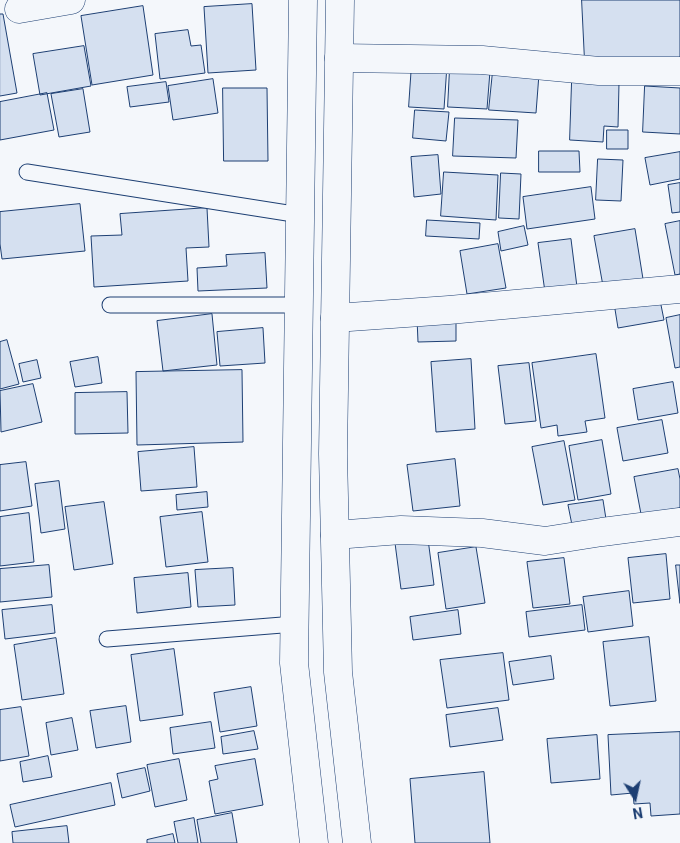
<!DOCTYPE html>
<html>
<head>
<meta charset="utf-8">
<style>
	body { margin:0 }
	#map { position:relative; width:680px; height:843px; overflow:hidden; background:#f4f7fb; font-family:Roboto,sans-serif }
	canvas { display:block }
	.north { position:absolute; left:610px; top:773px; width:50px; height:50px; -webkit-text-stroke:4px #f4f7fb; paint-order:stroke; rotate:170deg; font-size:14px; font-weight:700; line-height:20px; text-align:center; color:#1d3f73 }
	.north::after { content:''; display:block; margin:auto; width:18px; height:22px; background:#1d3f73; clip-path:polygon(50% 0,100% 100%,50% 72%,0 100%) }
</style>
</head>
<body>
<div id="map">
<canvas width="680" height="843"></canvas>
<div class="north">N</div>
</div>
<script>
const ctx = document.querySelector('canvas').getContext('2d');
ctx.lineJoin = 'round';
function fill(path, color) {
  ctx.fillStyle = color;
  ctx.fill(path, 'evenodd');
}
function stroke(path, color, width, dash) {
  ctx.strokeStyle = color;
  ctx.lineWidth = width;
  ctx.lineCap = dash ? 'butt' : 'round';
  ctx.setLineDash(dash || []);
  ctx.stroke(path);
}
const building = new Path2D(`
	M582,0h98v58l-95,4z
	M252,4l4,66 -48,3 -4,-66z
	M143,6l10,69 -61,10 -11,-69z
	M0,14h3l14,79 -17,3z
	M188,30l3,16 10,-1 4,28 -45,6 -5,-45z
	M84,46l7,40 -51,9 -7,-41z
	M412,63l35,2 -3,44 -35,-2z
	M450,68l40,3 -3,38 -39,-2z
	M493,71l46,3 -3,39 -47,-3z
	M213,79l5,34 -45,7 -5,-34z
	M572,81l47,2 -1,44 -14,-1 -1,16 -33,-2z
	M166,82l3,20 -39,5 -3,-20z
	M645,86l35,2v46l-37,-2z
	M223,88h44l1,73h-44z
	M83,89l7,43 -31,5 -8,-43z
	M47,93l7,37 -54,10v-38z
	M415,110l34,2 -3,29 -33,-3z
	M455,118l63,2 -2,38 -63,-2z
	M607,130h21v19h-21z
	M539,151h40l1,21h-41z
	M680,152v27l-30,6 -5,-27z
	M438,155l3,39 -27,3 -3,-40z
	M598,159l25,1 -2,41 -25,-1z
	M444,172l54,3 -2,45 -55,-4z
	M501,173l20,1 -2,45 -20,-1z
	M680,183v29l-8,1 -4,-28z
	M591,187l4,32 -68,10 -4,-32z
	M80,204l5,47 -83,8 -2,-15v-32z
	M207,208l2,39 -23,1 2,33 -94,6 -3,-51 31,-1 -2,-21z
	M427,220l53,3 -1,16 -53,-3z
	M680,221v53l-5,1 -10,-51z
	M524,226l4,19 -27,6 -3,-19z
	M635,229l8,50 -40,7 -9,-50z
	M571,239l6,48 -32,5 -7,-49z
	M498,244l8,44 -39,6 -7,-43z
	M265,253l2,35 -69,3 -1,-23 30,-2 -1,-11z
	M659,295l5,25 -46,8 -4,-25z
	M212,314l5,51 -54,6 -6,-50z
	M680,315v52l-5,1 -9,-50z
	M456,317v24l-38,1 -1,-24z
	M263,328l2,35 -45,3 -3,-34z
	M7,340l12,44 -19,5v-47z
	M596,354l9,64 -20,3 2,11 -29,4 -1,-11 -16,3 -9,-65z
	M98,357l4,26 -27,4 -5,-25z
	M471,359l4,70 -39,3 -5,-70z
	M37,360l4,18 -18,4 -4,-18z
	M529,363l7,58 -31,3 -7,-58z
	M242,370l1,72 -106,3 -1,-73z
	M673,382l5,31 -40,7 -5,-31z
	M33,384l9,38 -41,10 -1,-41z
	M127,392l1,41 -53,1v-41z
	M662,420l6,33 -45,8 -6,-33z
	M602,440l9,54 -33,6 -9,-54z
	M564,441l11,59 -32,5 -11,-58z
	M194,447l3,40 -56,4 -3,-39z
	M455,459l5,47 -47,5 -6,-46z
	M26,462l6,44 -32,5v-46z
	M678,469l2,10v29l-39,6 -7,-37z
	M59,481l6,48 -24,4 -6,-49z
	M207,492l1,15 -31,3 -1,-15z
	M603,500l3,19 -34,6 -4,-20z
	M104,502l9,62 -39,6 -9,-63z
	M202,512l6,50 -42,5 -6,-50z
	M29,513l5,49 -34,4v-49z
	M428,539l6,46 -33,4 -6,-46z
	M476,547l9,56 -39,6 -8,-56z
	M666,554l4,45 -37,4 -5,-45z
	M564,558l6,46 -37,4 -6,-46z
	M49,565l3,32 -52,5v-33z
	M676,565h4v38z
	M233,568l2,37 -37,2 -3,-37z
	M188,573l3,34 -54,6 -3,-35z
	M629,591l4,35 -45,6 -5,-35z
	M52,605l3,28 -50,6 -3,-29z
	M582,605l3,25 -56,7 -3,-25z
	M458,610l3,24 -48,6 -3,-23z
	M649,637l7,64 -46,5 -7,-64z
	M56,638l8,56 -42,6 -8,-55z
	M174,649l9,66 -43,6 -9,-66z
	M503,653l6,47 -62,8 -7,-48z
	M551,656l3,23 -41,6 -4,-23z
	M251,687l6,39 -37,6 -6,-39z
	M126,706l5,36 -35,6 -6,-37z
	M21,707l8,49 -29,5v-51z
	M498,708l5,32 -53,7 -4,-32z
	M72,718l6,32 -27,5 -5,-32z
	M211,722l4,26 -42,6 -3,-26z
	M254,731l4,18 -35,5 -2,-17z
	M680,732v82l-29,2 -1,-13 -16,1 -1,-11 -22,2 -3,-60z
	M597,735l3,44 -49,4 -4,-44z
	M48,756l4,21 -29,5 -3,-20z
	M179,759l8,41 -32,7 -8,-42z
	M255,759l8,46 -48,9 -6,-33 9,-2 -3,-13z
	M145,768l5,23 -28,7 -5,-24z
	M484,772l6,71h-75l-5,-64z
	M111,783l4,22 -100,22 -5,-22z
	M232,813l5,30h-36l-4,-23z
	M194,818l4,25h-20l-4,-21z
	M67,826l2,17h-56l-1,-11z
	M173,834l2,9h-28v-3z`);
const service = new Path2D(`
	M27,172l273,43
	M110,305h189
	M107,639l188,-15`);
const minor = new Path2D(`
	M19,9l52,-9
	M339,58l143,2 117,11h81
	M335,318l114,-8 231,-21
	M335,535l66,-5 81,3 63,8 57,-9 78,-10`);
const primary = new Path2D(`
	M303,0l-9,663 20,180
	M340,0l-7,454 5,218 19,171`);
fill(building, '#d5e0f0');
stroke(building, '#1d3f73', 1);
stroke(service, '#1d3f73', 17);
stroke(minor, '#1d3f73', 29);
stroke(primary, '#1d3f73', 29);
stroke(service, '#f4f7fb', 15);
stroke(minor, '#f4f7fb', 28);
stroke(primary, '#f4f7fb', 28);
</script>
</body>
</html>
